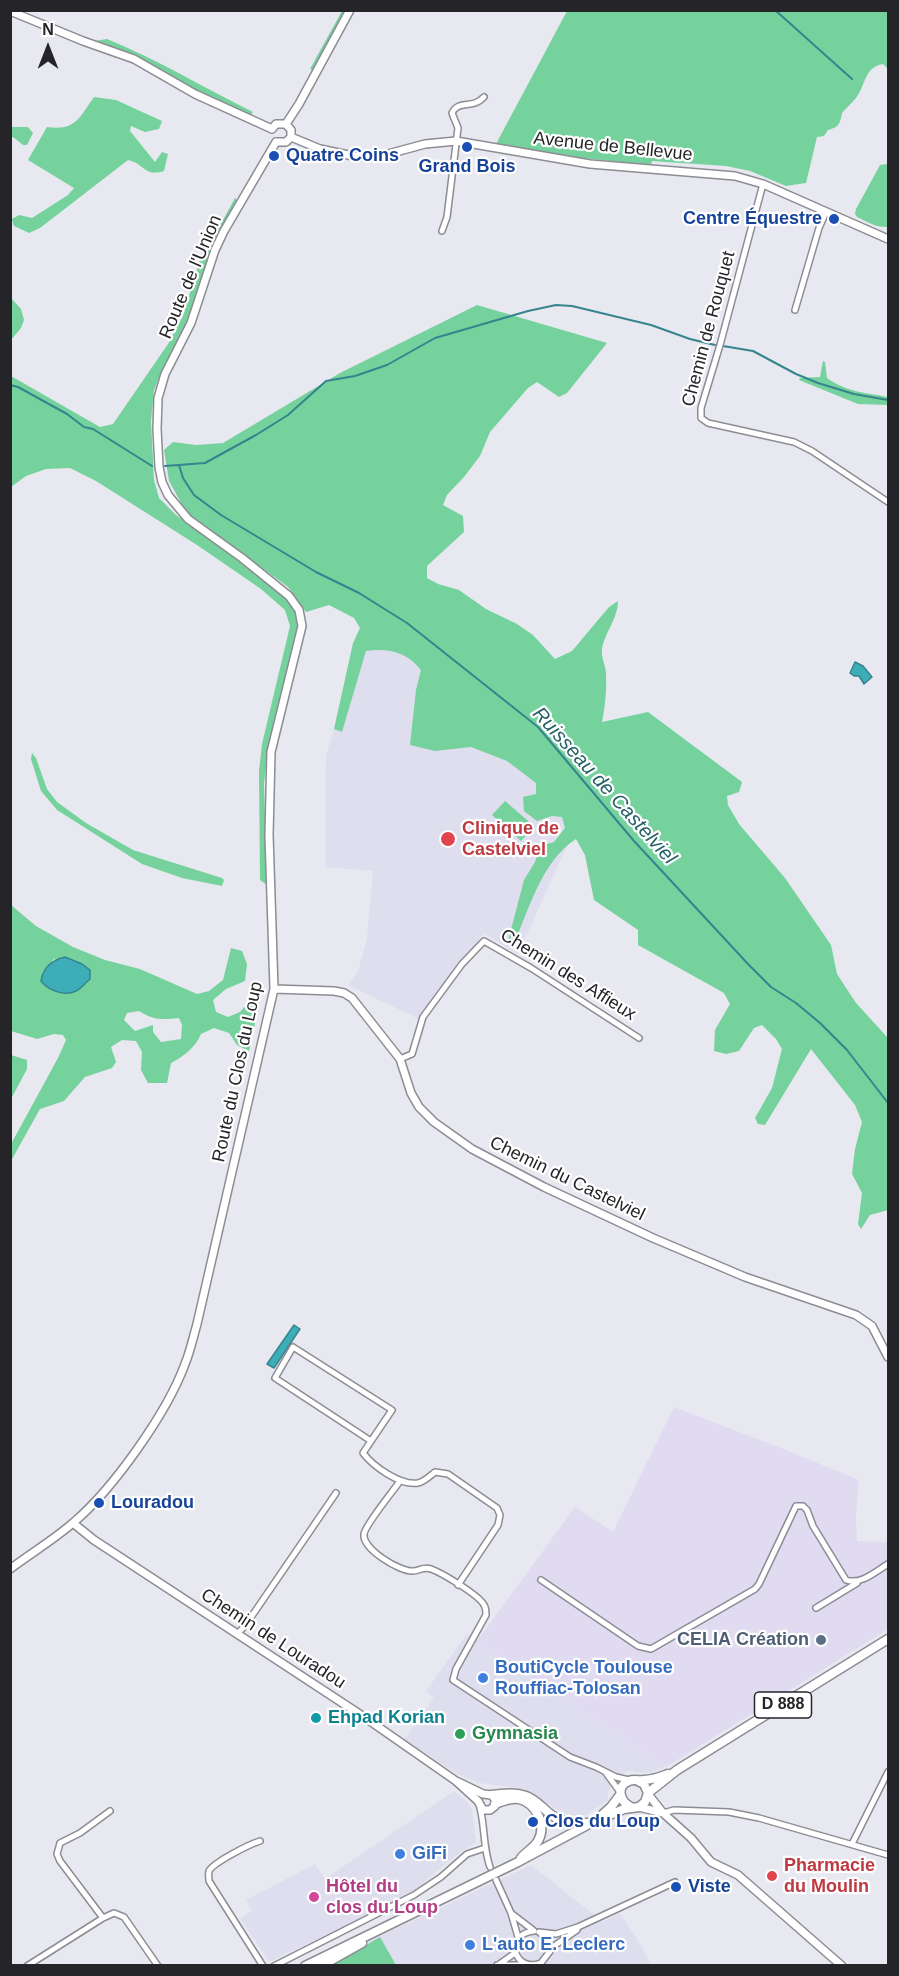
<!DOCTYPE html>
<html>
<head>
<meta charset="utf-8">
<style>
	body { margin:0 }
	#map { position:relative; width:899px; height:1976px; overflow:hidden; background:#e8e8f1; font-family:Arial,sans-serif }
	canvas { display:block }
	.frame { position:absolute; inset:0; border:12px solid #252529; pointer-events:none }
	.north { position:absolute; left:18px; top:18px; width:60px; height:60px; -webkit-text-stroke:4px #fff; paint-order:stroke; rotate:0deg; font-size:16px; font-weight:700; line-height:24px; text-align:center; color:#252529 }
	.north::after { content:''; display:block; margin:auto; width:21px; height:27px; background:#252529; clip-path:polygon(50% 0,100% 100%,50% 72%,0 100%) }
</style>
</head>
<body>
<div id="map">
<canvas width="899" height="1976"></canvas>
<div class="frame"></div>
<div class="north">N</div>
</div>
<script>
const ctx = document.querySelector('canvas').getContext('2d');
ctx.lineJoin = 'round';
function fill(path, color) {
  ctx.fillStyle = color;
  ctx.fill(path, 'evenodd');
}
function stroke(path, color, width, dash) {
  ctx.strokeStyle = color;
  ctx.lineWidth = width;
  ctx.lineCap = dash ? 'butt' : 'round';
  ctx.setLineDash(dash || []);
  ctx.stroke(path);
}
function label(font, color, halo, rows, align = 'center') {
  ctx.font = font + ' Arial,sans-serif';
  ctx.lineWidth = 4.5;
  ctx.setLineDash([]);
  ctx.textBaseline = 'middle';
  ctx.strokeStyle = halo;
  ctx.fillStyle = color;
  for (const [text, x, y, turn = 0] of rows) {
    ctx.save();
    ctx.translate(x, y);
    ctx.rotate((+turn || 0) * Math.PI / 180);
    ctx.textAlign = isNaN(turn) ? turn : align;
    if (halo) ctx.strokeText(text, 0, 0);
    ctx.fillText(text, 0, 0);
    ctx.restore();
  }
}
const built = new Path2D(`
	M361,638l68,24 154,148 -65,144 -34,-21 -61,80 -2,7 -73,-35 10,-14 9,-32 6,-68 -48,-4 1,-111z
	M467,1634l199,133 -17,6 -23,-2 -17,19 -2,11 -21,14 -11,1 -15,-4 -26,-18 -10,-5 -44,-6 -21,-8 -55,-36 30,-41 -8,-7z
	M454,1791l12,10 6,8 4,33 -21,14 -39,33 -61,32 -86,41 -29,-44 12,-7 -6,-11 69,-36 10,15z
	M531,1865l72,57 17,-9 22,34 9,18 -334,1z`);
const industrial = new Path2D(`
	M674,1407l107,41 78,32 -3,36 1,25 31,1v87l-222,138 -189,-126 98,-134 38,25z`);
const green = new Path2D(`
	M342,11h5l-33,60 -4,-2z
	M567,11h321v58l-5,-5c-19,3 -17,21 -27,34 -4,5 -10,10 -14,15 -2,11 -3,14 -14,17l-4,6 -7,1 -11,46 -20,3 -36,-15 -24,-5 -74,-5 -1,4 -69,-7 -86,-14z
	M107,39c50,20 97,49 146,73l-2,3 -45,-19 -62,-36 -50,-19z
	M94,97l22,3 46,21 -3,8 -14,3 -14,-6 -1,5 25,31 7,-10 6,2 -4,17c-20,6 -19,-7 -36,-11l-88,68 -11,5 -15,-7 -2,-6 -1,2v-7l1,4 7,-4 13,3 36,-23 6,-7 -46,-28 19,-33c29,4 32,-9 47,-30z
	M12,127h16l5,6 -6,12h-4l-10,-8 -2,1v-9z
	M887,164l1,63c-10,1 -21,-5 -31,-10l-2,-3 1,-5 24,-44z
	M235,198l3,3 -51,124 -27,50 -6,15 -3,31 3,59 5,18 17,17 76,52 38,34 8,17 -2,18 -28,114 -4,34 3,101 -7,-5 -1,-109 3,-27 28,-118 -5,-16 -24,-21 -64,-44 -101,-64 -26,-13 -24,1 -20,7 -15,11v-111l89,51 13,-3 55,-80 15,-28 18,-60 10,-14z
	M11,298l10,11 3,11 -3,8 -10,12z
	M477,305l130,38 -40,50 -8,4 -22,-15 -9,6 -38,44 -10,24 -16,21 -17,18 -4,10 20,11 1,16 -37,34v12l11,6 21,6 27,19 31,15 16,11 22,24 17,-8 37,-44 9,-6c0,18 -14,32 -16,49 -1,8 4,16 4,24 1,16 -1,32 -4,48l46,-10 94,70 -3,10 -12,4 1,9 11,19 46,54 46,67 6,29 19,29 32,35v172l-18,5 -9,14 -3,-5 4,-31 -10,-19 3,-25 7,-27 -7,-17 -44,-56 -46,76 -7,-1 -3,-6 17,-30 10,-39 -6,-10 -14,-14 -8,3 -15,23 -13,3 -12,-3 1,-21 15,-26 -6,-11 -86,-48v-15l-44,-30 -9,-45 -9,-16c-33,21 -46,67 -61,102h-7l16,-61 11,-18 5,-16 14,-4 11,-14 -3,-11 -10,-1 -15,5 -13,-10 -1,-14 13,-3v-11l-29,-22 -36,-14 -36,4 -25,-6 6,-55 5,-20c-14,-18 -33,-22 -55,-19l-24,81 -8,-3 19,-86 7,-15 -6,-10 -25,-13 -23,7 -18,-25 -102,-75 -17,-31 -5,-31 9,-8 23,3 27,-2 117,-70z
	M823,361l2,1 2,16c22,15 36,14 61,19v8l-30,-1 -59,-24 1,-2 20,-1z
	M32,753l4,5 11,31 10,13 29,21 47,27 89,28 2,2 -2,6 -40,-8 -40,-14 -85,-54 -16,-19 -10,-32z
	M505,801l29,25 -13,15 -29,-26z
	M11,905l25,21 37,21 32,13 35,9 57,25 12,-3 14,-11 8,-32 11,3 5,13 -2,17 -19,8 -13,11 3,12 12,5 12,-5 9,-10 10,3 -10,46 -12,-6 -8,-12 -15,-5 -13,6c-5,13 -18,23 -30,29l-4,20h-19l-7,-13 1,-18 -6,-11 -14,-1 -11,7 5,15 -4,6 -27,9 -21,24 -24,8 -29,52v-17l47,-86 8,-18 -3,-5 -9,-1 -17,5 -26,-8zM54,959l36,20 -15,13 -33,-19zM139,1011c14,9 23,9 40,7l3,7 -1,14 -20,3 -8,-10v-7l-18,6 -11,-11 3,-7z
	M11,1055l16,5v9l-16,30z
	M380,1937l16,28 -66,1z`);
const water = new Path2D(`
	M855,662l8,4 9,11 -8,7 -5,-8h-5l-4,-3z
	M65,957l17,7 8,6v9c-4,3 -9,10 -14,12 -12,6 -28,-1 -35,-10 2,-13 11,-21 24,-24z
	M294,1325l6,4 -26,39 -7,-4z`);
const stream = new Path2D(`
	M775,10l77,69
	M723,346l30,5 43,23 22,9 36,11 34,6
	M10,385l8,2 49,27 17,13 9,2 59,37
	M179,465l4,13 11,17 27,20 95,57 43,21 48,30 131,104 96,114 114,123 23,23 25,16 24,20 27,27 41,53
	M165,466l40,-3 51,-28 32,-20 38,-34 29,-5 32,-11 48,-27 93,-27 28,-6 16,1 79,19 39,14 25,6`);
const minor = new Path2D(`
	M763,184l-43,161 -19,63v10l7,5 86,19 18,9 76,51
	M442,231l5,-14 11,-89 -6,-15c7,-14 20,-3 32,-16
	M795,310l24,-82 7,-16
	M400,1059l12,-5 11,-37 39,-53 22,-23 47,27 108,70
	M371,1441l-96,-63 18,-31 99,63 -29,43c10,13 37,33 55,30 6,-1 12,-7 17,-11l13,2 49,34 3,7 -2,10 -40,60
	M400,1481c-6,9 -35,44 -36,53 -2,15 36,38 49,37 6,0 11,-5 18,-2 11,4 48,26 53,36 2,3 2,7 2,10l-30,54 -3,11 117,77 26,10 20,10 13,3
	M541,1580l97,66 13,3 104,-60 4,-5 37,-78h7l4,4 6,16 33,54c15,5 29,-8 42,-16
	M816,1608l41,-25
	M238,1633l7,-7 91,-133
	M606,1773l14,19
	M480,1808c5,19 3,39 10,59
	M663,1813l11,-3 55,2 30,6 129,37
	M260,1841c-10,3 -46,21 -51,30 -1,4 0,7 0,10l54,85
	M852,1844l36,-72
	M496,1880l15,33 7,24
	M512,1914l21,16
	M103,1918l-43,-57 -3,-7 3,-11 20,-10 30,-22
	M534,1931c-11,1 -17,6 -19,17 1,14 13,20 26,15l13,-17 23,-16
	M539,1932l17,2 22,-7 97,-45
	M541,1934l7,7 1,11
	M497,1965h28
	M498,1965l17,-12
	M27,1966l76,-48 11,-5 10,4 34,49
	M274,1966l140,-71 27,-18 26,-23 18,-6`);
const tertiary = new Path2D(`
	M10,11l73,30 51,18 61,35 77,35
	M286,124l13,-20 51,-94
	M272,129l4,-5h10l5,6v7
	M291,137l29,12 33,7 24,1 48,-13 31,-3 134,23 145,12 28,8 125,55
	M276,142h10l5,-5
	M274,989l60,2 10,2 8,5 48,61 11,34 8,14 15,15 38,27 72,38 109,51 92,39 111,38 16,11 16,31
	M73,1523l21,17 273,179 89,62 22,20 5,9h7l5,-4 1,-5 -4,-6 -9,-1 -27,-13
	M10,1569c21,-16 45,-30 64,-47 39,-33 93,-109 111,-158 5,-12 8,-26 12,-40l77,-335 -5,-154 2,-83 31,-126 -3,-16 -10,-14 -47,-38 -54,-39 -20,-24 -6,-13 -3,-15 -2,-38 1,-31 7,-24 26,-51 24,-73 9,-19 52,-89
	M648,1794l15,19 28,25 20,24 27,13 104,91
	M639,1807l24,6`);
const primary = new Path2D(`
	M648,1793l29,-23 211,-131
	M492,1795c11,-1 23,-3 34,1 11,4 17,13 27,20 11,8 24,7 37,7
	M495,1804c8,-3 15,-6 24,-5 17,4 28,26 19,42 -4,7 -12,11 -17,17
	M631,1807c-11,-5 -16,-21 -2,-26 5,-2 10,0 15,-1 9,0 16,-3 24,-6
	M603,1814l8,-7 9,-12
	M305,1966l213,-104 75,-40 31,-13 15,-2 6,-5 3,-9 -4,-9 -6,-3
	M321,1966l41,-23`);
const markers = [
	[467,147,6,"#1a4fb4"],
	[274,156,6,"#1a4fb4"],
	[834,219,6,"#1a4fb4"],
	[448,839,8,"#e0444e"],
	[99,1503,6,"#1a4fb4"],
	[821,1640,6,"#5c6f8a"],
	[483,1678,6,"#3f7fe0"],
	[316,1718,6,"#0f9aa8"],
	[460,1734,6,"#2e9e5b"],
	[533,1822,6,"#1a4fb4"],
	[400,1854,6,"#3f7fe0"],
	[772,1876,6,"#e0444e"],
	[676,1887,6,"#1a4fb4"],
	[314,1897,6,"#d1479c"],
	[470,1945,6,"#3f7fe0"]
];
const shields = [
	[783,1705,57]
];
const shieldNames = [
	["D 888",783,1705]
];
const streetNames = [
	["Avenue de Bellevue",613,147,6],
	["Route de l'Union",191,277,-67],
	["Chemin de Rouquet",709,329,-75],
	["Chemin des Affieux",568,975,32],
	["Route du Clos du Loup",238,1072,-78],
	["Chemin du Castelviel",567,1179,26],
	["Chemin de Louradou",273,1639,33]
];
const transitNames = [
	["Quatre Coins",286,156],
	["Grand Bois",467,167,"center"],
	["Centre Équestre",822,219,"right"],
	["Louradou",111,1503],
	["Clos du Loup",545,1822],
	["Viste",688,1887]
];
const healthNames = [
	["Clinique de",462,829],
	["Castelviel",462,850],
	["Pharmacie",784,1866],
	["du Moulin",784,1887]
];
const serviceNames = [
	["CELIA Création",809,1640]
];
const shopNames = [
	["BoutiCycle Toulouse",495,1668],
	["Rouffiac-Tolosan",495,1689],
	["GiFi",412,1854],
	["L'auto E. Leclerc",482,1945]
];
const cultureNames = [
	["Ehpad Korian",328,1718]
];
const leisureNames = [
	["Gymnasia",472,1734]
];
const hotelNames = [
	["Hôtel du",326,1887],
	["clos du Loup",326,1908]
];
const waterNames = [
	["Ruisseau de Castelviel",604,786,48]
];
fill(built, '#dfdeef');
fill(industrial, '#e0dbf1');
fill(green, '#75d29c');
fill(water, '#3dadb8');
stroke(water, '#36848d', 1.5);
stroke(stream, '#36848d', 2);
stroke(minor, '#8c8c94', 8);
stroke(tertiary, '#8c8c94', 10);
stroke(primary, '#8c8c94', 11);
stroke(minor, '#fff', 5);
stroke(tertiary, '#fff', 7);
stroke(primary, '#fff', 8);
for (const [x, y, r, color] of markers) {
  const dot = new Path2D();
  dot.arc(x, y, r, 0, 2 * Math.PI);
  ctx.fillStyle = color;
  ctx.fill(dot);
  stroke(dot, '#fff', 2);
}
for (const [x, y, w] of shields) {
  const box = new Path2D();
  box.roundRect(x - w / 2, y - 13, w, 26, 4.5);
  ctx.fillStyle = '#fff';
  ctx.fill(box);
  stroke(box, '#252529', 1.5);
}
label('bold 16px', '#252529', null, shieldNames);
label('18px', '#252529', '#fff', streetNames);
label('bold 18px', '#164399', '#fff', transitNames, 'left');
label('bold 18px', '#be3a42', '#fff', healthNames, 'left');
label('bold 18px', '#4e5e75', '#fff', serviceNames, 'right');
label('bold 18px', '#366cbe', '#fff', shopNames, 'left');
label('bold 18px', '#0d838f', '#fff', cultureNames, 'left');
label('bold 18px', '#27864d', '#fff', leisureNames, 'left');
label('bold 18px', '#b23c85', '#fff', hotelNames, 'left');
label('italic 20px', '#246167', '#fff', waterNames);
</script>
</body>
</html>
